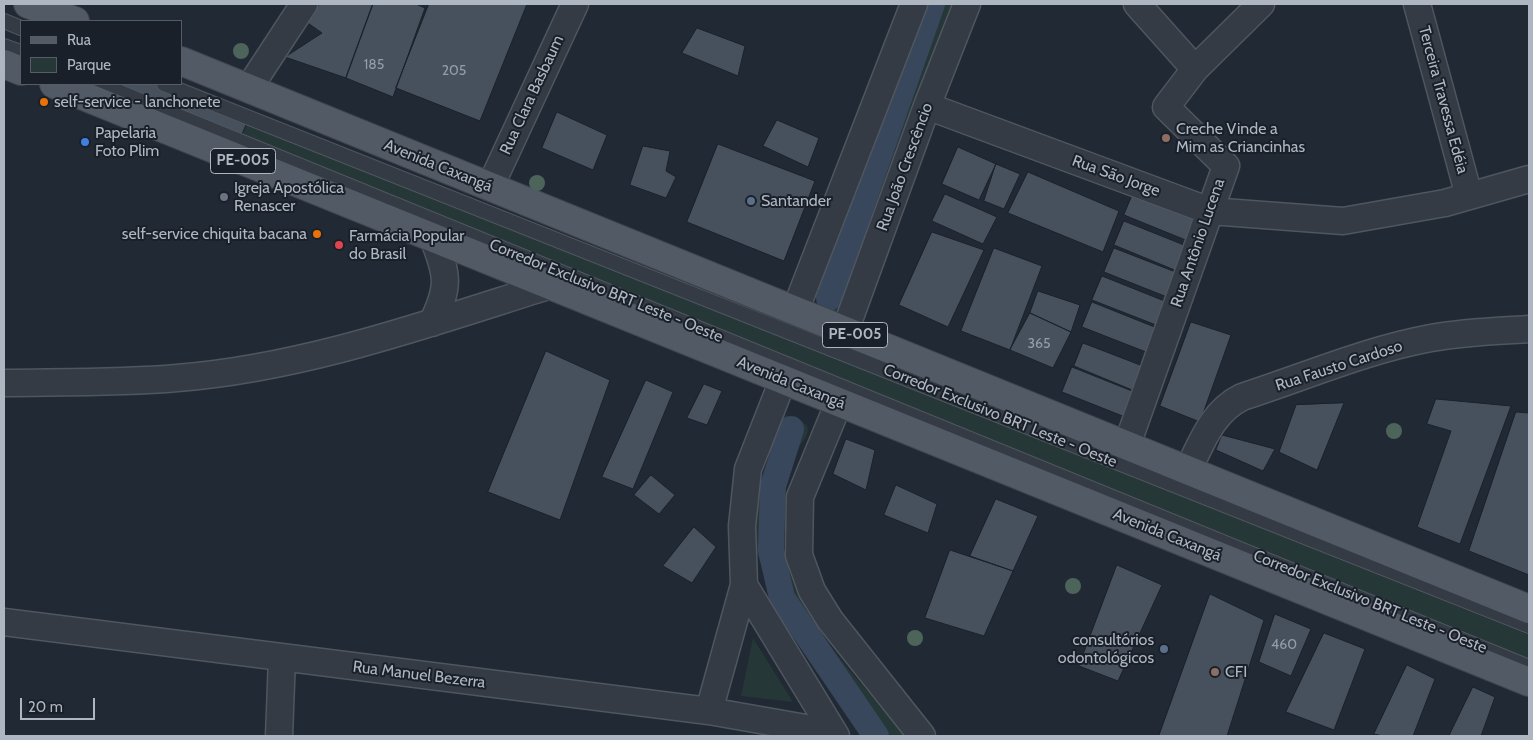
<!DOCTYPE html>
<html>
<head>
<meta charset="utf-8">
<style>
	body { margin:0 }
	#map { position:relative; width:1533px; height:740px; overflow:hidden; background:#212934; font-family:Cabin,sans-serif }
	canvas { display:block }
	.frame { position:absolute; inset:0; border:5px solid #aeb6c1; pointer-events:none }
	.legend { position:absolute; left:20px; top:20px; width:162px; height:65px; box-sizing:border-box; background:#1a2029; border:1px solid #555c66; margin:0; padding:6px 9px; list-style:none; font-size:15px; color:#aeb6c1 }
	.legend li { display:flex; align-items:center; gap:10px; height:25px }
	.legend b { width:25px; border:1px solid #555c66 }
	.scale { position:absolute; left:20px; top:698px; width:75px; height:22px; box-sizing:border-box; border:2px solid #aeb6c1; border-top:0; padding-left:6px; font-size:15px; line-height:18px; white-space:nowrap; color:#aeb6c1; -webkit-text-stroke:4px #1a2029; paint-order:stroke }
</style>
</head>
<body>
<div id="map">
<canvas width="1533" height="740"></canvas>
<div class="frame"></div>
<ul class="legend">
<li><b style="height:6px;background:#525a65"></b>Rua</li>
<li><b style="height:14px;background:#263737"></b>Parque</li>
</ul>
<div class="scale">20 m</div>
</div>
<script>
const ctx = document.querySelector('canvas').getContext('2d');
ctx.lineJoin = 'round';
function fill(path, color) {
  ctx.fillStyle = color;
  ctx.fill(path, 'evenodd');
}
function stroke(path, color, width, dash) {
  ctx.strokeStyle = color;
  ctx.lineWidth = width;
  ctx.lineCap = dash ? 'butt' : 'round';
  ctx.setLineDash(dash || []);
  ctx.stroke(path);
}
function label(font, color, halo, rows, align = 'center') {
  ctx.font = font + ' Cabin,sans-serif';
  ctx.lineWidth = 4;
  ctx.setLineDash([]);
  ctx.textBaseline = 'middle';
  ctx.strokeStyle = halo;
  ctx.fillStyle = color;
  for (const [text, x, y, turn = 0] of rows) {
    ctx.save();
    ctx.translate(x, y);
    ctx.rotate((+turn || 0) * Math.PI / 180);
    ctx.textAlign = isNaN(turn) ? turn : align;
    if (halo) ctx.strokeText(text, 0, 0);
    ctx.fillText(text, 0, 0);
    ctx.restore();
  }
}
const green = new Path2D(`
	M943,4h17l-119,310 -21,-9z
	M247,122l1282,513v25l-1289,-520z
	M784,415c6,2 20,5 23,11 4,9 -8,19 -12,27 -12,27 -18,59 -13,89 11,74 78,138 123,194h-40l-91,-138 -17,-44 -2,-31 4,-29z
	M753,638l40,64 -52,-6z`);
const canal = new Path2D(`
	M829,298l103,-294
	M791,429l-18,57 -2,64 11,48 94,138`);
const building = new Path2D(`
	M320,4h53l-27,74 -61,-21 37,-24 -17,-12z
	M373,4h43l9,4 -32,89 -47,-19z
	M429,4h98l-47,117 -84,-33z
	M697,28l48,18 -7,30 -56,-23z
	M87,84h84l79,31 -12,29z
	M557,112l50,23 -14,35 -51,-22z
	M777,120l42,18 -11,29 -45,-21z
	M718,144l97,37 -31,80 -97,-39z
	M643,146l27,5 -4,20 10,6 -10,21 -36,-13z
	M958,147l38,17 -17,36 -37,-16z
	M996,164l24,10 -16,35 -20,-8z
	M1028,172l91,39 -16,41 -95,-39z
	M1134,191l65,26 -11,24 -64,-26z
	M945,194l52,23 -14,27 -51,-23z
	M1124,221l65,26 -12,24 -63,-26z
	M932,232l52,18 -36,77 -49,-22z
	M994,248l48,18 -32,84 -49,-19z
	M1114,248l64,25 -11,24 -63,-25z
	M1102,276l65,26 -11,23 -64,-25z
	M1038,291l42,14 -9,27 -41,-19z
	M1092,302l65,26 -11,24 -64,-25z
	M1030,313l41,19 -18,36 -43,-18z
	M1191,322l40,13 -31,87 -40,-16z
	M1083,343l65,25 -11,24 -63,-26z
	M546,351l64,29 -50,140 -72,-28z
	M1072,367l65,26 -12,24 -63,-25z
	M646,380l27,12 -40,97 -31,-12z
	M704,384l18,7 -15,34 -20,-7z
	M1436,399l75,7 -51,138 -43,-17 34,-96 -24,-7z
	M1344,403l-27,67 -38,-18 17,-47z
	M1516,412l13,1v162l-60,-24z
	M1222,435l53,14 -12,22 -47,-21z
	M846,439l29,11 -9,40 -33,-16z
	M651,475l24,20 -16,19 -25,-19z
	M896,485l41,19 -9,29 -44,-18z
	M996,499l42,17 -25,55 -43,-15z
	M694,527l22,20 -24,36 -29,-17z
	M950,550l63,21 -29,65 -59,-18z
	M1117,565l45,20 -44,96 -39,-15z
	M1210,594l54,26 -37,116h-68z
	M1275,614l36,15 -20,47 -32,-14z
	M1324,633l41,16 -31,81 -48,-18z
	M1407,665l28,14 -22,57h-30l-9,-2z
	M1473,687l22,10 -14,39h-32z`);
const service = new Path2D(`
	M4,21l17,7
	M4,46l17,6
	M100,84l1429,583
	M164,84l1365,542`);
const minor = new Path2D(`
	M1137,4l58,65
	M1417,4l52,192
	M249,88l55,-84
	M927,106l283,105 133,10 102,-18 84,-24
	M490,187l85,-183
	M795,311l119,-307
	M432,323c18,-36 16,-48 1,-85
	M845,331l82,-225 40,-102
	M783,380l-35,89 -6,57 2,59 92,151
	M4,383c58,-1 116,0 173,-5 128,-10 253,-55 374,-93
	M839,402l-39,95 -1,58 13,36 18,29 92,116
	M1127,445l99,-279 -60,-59 29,-38 66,-65
	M1188,470c14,-28 24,-58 54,-73 62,-20 124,-47 189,-59 32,-6 65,-7 98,-9
	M4,622l705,89 125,22
	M709,711l35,-126
	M279,736l3,-78`);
const primary = new Path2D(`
	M28,4l47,17
	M181,61l1348,548
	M4,64l17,7
	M54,84l1475,598`);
const trees = [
	[241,51],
	[537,183],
	[1394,431],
	[1073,586],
	[915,638]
];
const markers = [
	[44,102,5,"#e8710a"],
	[1166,138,5,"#8d6e63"],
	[85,142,5,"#3f7fe0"],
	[224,197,5,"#6b7280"],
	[751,201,5,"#5c6f8a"],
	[317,234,5,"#e8710a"],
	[339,245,5,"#e0444e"],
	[1164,649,5,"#5c6f8a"],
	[1215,672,5,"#8d6e63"]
];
const numberNames = [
	["185",374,65],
	["205",454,71],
	["365",1039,344],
	["460",1284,645]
];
const shields = [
	[243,161,65],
	[855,335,65]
];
const shieldNames = [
	["PE-005",243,161],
	["PE-005",855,335]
];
const streetNames = [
	["Rua Clara Basbaum",532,95,-65],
	["Terceira Travessa Edéia",1443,100,75],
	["Avenida Caxangá",438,166,22],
	["Rua João Crescêncio",905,167,-70],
	["Rua São Jorge",1116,176,20],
	["Rua Antônio Lucena",1198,243,-71],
	["Corredor Exclusivo BRT Leste - Oeste",606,291,22],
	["Rua Fausto Cardoso",1339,366,-18],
	["Avenida Caxangá",791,383,22],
	["Corredor Exclusivo BRT Leste - Oeste",1000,416,22],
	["Avenida Caxangá",1167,535,22],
	["Corredor Exclusivo BRT Leste - Oeste",1370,602,22],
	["Rua Manuel Bezerra",419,675,7]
];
const poiNames = [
	["self-service - lanchonete",54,102],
	["Creche Vinde a",1176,129],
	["Mim as Criancinhas",1176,147],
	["Papelaria",95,133],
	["Foto Plim",95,151],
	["Igreja Apostólica",234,188],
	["Renascer",234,206],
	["Santander",761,201],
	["self-service chiquita bacana",307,234,"right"],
	["Farmácia Popular",349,236],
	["do Brasil",349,254],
	["consultórios",1154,640,"right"],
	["odontológicos",1154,658,"right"],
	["CFI",1225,672]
];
fill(green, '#263737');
stroke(canal, '#38475c', 26);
fill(building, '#47515d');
stroke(building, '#1c222b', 1);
stroke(service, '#4f565f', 16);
stroke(minor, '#4f565f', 29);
stroke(primary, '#3e444e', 30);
stroke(service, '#343b45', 14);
stroke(minor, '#343b45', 26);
stroke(primary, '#525a65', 28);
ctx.fillStyle = '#4c6459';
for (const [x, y] of trees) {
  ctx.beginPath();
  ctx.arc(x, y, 8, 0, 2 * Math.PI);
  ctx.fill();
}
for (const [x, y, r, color] of markers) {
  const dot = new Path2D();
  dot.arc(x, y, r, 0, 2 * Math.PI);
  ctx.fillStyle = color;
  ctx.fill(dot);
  stroke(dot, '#1a2029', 2);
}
label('14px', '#949da8', null, numberNames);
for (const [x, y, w] of shields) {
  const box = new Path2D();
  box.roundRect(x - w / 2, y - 12.5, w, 25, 4);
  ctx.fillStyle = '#1a2029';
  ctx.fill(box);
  stroke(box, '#aeb6c1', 1);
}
label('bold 15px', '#aeb6c1', null, shieldNames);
label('16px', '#aeb6c1', '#1a2029', streetNames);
label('16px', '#aeb6c1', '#1a2029', poiNames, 'left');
</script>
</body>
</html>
